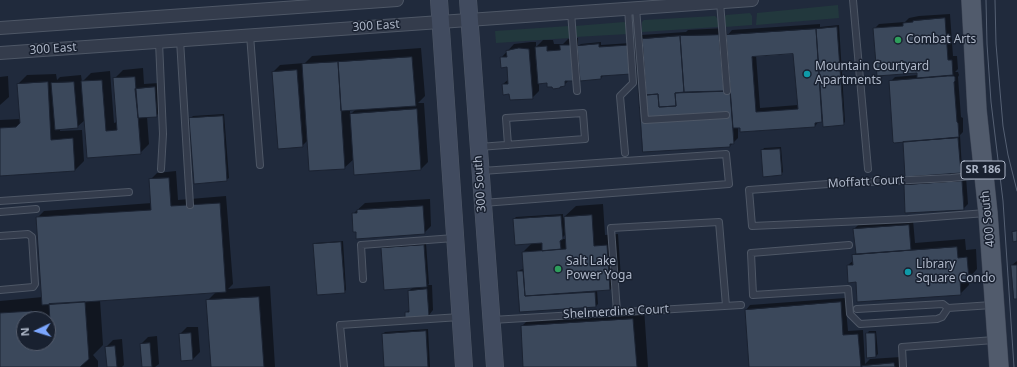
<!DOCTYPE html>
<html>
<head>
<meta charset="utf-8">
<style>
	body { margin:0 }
	#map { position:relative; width:1017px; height:367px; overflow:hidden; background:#202a3c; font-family:"Noto Sans",sans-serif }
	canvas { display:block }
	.north { position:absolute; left:16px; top:311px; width:40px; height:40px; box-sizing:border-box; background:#192130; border:1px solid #555d6d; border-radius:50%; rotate:266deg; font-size:11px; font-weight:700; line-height:16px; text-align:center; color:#aeb7c8 }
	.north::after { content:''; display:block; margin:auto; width:14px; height:18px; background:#7ca7ff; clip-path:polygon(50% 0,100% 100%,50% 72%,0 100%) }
</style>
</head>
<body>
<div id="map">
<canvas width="1017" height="367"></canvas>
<div class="north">N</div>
</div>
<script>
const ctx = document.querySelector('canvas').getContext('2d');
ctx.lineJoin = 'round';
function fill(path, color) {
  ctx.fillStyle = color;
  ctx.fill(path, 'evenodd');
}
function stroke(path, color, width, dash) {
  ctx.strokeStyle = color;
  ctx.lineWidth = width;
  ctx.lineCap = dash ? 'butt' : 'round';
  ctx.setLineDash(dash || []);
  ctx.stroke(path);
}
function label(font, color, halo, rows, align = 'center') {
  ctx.font = font + ' "Noto Sans",sans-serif';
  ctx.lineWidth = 3;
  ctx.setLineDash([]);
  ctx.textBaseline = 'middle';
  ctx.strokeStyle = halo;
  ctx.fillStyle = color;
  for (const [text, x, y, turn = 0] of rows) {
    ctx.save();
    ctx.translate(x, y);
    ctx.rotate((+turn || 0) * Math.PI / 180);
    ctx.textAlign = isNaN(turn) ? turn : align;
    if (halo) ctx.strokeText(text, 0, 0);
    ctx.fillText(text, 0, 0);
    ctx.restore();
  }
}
const green = new Path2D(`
	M838,5l1,13 -83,7 1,-12z
	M750,13l2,3v9l-27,2 -1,-9 2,-3z
	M715,16l3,3v8l-76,5v-10l2,-2z
	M624,22l2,1 2,11 -53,3v-11z
	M569,26l1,12 -74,5 -1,-12z`);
const shadow = new Path2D(`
	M950,14l3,42h4l1,13 -3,3h3l1,3 -1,2 3,40 2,1v14l-3,3 2,34 -2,3 -56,-31 -14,-59 5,-5 23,-2v-3l-44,-43 5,-5 26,-2 4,-4 10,-2z
	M820,24v3l19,-2 6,97 -2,2 -20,-3h-4l-4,5 -77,1v11l-8,8 -86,5 -3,-116 45,-3 2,-2 38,-2 1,8 5,-6zM794,53l4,52 -38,3 -4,-53z
	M578,38v8l3,-2 20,-2v3l30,-2 -30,35 -21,-6 -7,8h-4l-5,5 -16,-3 -9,1v8l-7,7 -22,-5 -7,-9 6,-5 -1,-13 -7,-8 13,-14 17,-2h5v5l7,-7h10l1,4h9l5,-5z
	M421,48l4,48 -7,7h6l4,59 -7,7 -67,-10 -10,9 -36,-28 -6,6 -29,-74 7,-7 25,-2 7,-7zM356,109l-6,6v-5z
	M143,68l1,16 15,-1 2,28 -5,5 -9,1 2,27 -9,9 -55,-33 -8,7 -17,1v3l22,-1 2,31 -9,9 -75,5v-58v3l21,-1 -3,-35 9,-9 29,-1 1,6 3,-3 21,-2 1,7 9,-9 19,-2 4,52 3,-1 -3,-43 9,-9z
	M8,76l1,21 -9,8v-28z
	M224,114l5,64 -3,2 -36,-61 3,-3z
	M781,147l2,25 -2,2 -19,-23 2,-3z
	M176,171l2,29 48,-4 7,88 -5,5 42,-3 5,81h-63l-5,-66 9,-9 -116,8 3,45 -10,10 5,6v6h-98v-66l43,-4 -6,-79 7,-7 108,-8 -2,-23 7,-7zM24,319h24v24h-24z
	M966,177l2,27 -5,5 -58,-24 4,-4z
	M430,199l1,27 -7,7 -71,-19 12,-11z
	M603,204l2,31 13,-1 3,44 -11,12h-13l1,14 -2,2 -75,5 -3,-39 2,-2 4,-1 -1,-17 9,-9 -18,-24 2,-2 47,-3v4l13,-12zM566,234v5h-5z
	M913,220l2,23 50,-4 1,11 10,-1 1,20 -8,9v7l-9,9 -103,-13 -9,-16 6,-5 -1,-4 4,-4 -3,-23 5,-5z
	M343,241l3,49 -2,2 -30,-47 2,-2z
	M426,243l3,41 -1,1h4l1,25 -4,5 -23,-2 4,-4 -1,-18 4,-4 -31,-38 3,-3z
	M1017,261v37l-5,-33z
	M845,298l3,33 15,-1 2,34 5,-5 31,-2 1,10h-152l-4,-57 4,-5z
	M644,308l4,59h-124l-2,-41 11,-11z
	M187,327h11l2,25 -7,7 -13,-25z
	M428,329l2,38h-45l-2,-33 2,-2z
	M869,331h7l2,23 -2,2 -9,-22z
	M157,336l2,28 -4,3h-12l-2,-23 7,-7z
	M122,339l2,26 -2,2h-14l-2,-20 7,-7z`);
const building = new Path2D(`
	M945,18l3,42h4l1,15 -36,3v-5l-40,3 -4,-48 30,-2v-3l10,-1v-1z
	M837,27l7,98 -21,2 -7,-98z
	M816,29l6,93 -7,1v4l-75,5v-4h-7l-7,-93zM793,54l5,55 -42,3 -4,-55z
	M719,35l5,56 -40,1 -4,-56z
	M680,36l4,56 -9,1 1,13 -17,1 -1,-13 -12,1 -4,-56z
	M635,39h7l4,56 12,-1 1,13 17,-1 -1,-13 55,-2 4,53h-4v3l-87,5z
	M599,44v3l30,-2 2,29 -30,2v3l-21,2 -3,-35z
	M560,45h11l2,36h-8v5l-5,1v1l-7,1 -1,-2h-5v-4l-9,1 -3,-37 12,-1v5l13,-1z
	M519,48l10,1 4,50 -23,1 -1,-6 -6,1 -1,-11h6l-1,-17 -6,1 -1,-11h7l-1,-6z
	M412,57l4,49 -75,5 -3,-49z
	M338,62l7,107 -36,2 -7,-107z
	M297,70l6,77 -25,2 -6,-77z
	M948,76h6l1,1v4l-1,1 3,40 1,1 1,14 -65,6 -1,-1 -4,-61z
	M135,77l6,77 -54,4 -6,-77 21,-1 4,51 11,-1 -4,-52z
	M48,82l3,58 22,-2 2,33 -75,5v-48l16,-1 4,-4 -3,-39z
	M74,82l4,46 -23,2 -4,-47z
	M155,87l2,30 -19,1 -3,-29z
	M417,109l4,61 -67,5 -4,-61z
	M223,116l4,65 -33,3 -5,-66z
	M958,138l3,35 -56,4 -2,-35z
	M780,149l2,26 -19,2 -2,-27z
	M169,178l2,28 49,-3 6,89 -184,13 -6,-88 115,-7 -2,-31z
	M962,181l2,29 -59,3 -1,-28z
	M423,206l2,28 -69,5v-7h-3l-1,-19h5v-3z
	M592,215l2,31 13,-1 3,45 -85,6 -3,-44 44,-3 -2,-32z
	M561,216l2,23 -3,2 1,8 -19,2v-8l-27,2 -2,-26z
	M909,225l2,25 -55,4 -3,-25z
	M1017,231v10l-4,1 -1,-10z
	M341,242l4,51 -28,2 -4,-51z
	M424,245l3,42 -43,3 -3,-42z
	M957,247l1,11 9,-1 2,22 -9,1 1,15 -104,7 -1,-20 -8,1 -1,-18h6l-1,-10z
	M1011,265h6v34h-3z
	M517,271h6l2,25 70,-4 1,15 -76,5z
	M427,289l2,27 -24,2v-6h4l-1,-21z
	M259,297l5,70h-53l-5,-67z
	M85,302l4,57 -9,8h-80v-54l32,-2 7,8h-15v24h24v-19l2,-2 -1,-18z
	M841,302l2,33 15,-1 3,33h-112l-4,-57z
	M633,319l4,48h-114l-2,-41z
	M426,331l2,36h-44l-2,-33z
	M191,333l2,27 -12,1 -2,-27z
	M866,333h9l1,24 -9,1z
	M150,343l2,24h-10l-2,-23z
	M115,346l2,21h-10l-2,-20z
	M894,363l1,4h-33v-1z`);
const lane = new Path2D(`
	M853,0l15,169
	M720,2l7,89
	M636,8l9,112 81,-5
	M571,12l6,79
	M250,35l10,130
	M180,40l10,165
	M159,42l4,92 -2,35
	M479,147l106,-8 -2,-26 -77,5 2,27
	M625,153l-5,-57 13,-13 -5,-75
	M482,171l244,-17 3,30 -246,19
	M981,175l-30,3 -123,6 -79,6 3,36 156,-7 78,-6
	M0,201l129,-9
	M0,212l36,-3
	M0,236l28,-2 4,3 3,47 -2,3 -33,3
	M849,245l-98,8 2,42 95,-6 2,25 10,10 77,-5 5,-2 6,-9
	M363,279l-2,-34 93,-7
	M857,309l86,-5 5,4 44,-3
	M617,312l-6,-84 108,-6 7,84
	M492,320l249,-15
	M344,367l-4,-42 120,-8
	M903,367l-1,-20 92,-7`);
const street = new Path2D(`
	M0,28l397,-28
	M0,53l752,-53`);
const secondary = new Path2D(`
	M439,0l25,367
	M468,0l27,367`);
const primary = new Path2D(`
	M971,0l6,110 11,103 11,154`);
const tram = new Path2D(`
	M986,0l1,44 4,58 12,99 11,166
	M995,0l1,44 7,82 5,29 9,36`);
const markers = [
	[898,40,4,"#2e9e5b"],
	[807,74,4,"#0f9aa8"],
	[558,269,4,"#2e9e5b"],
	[908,272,4,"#0f9aa8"]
];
const shields = [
	[983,170,44]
];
const shieldNames = [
	["SR 186",983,170]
];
const streetNames = [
	["300 East",376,26,-4],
	["300 East",53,49,-4],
	["Moffatt Court",866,182,-3],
	["300 South",480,184,-94],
	["400 South",988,219,-96],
	["Shelmerdine Court",616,312,-3]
];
const poiNames = [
	["Combat Arts",906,40],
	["Mountain Courtyard",815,67],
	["Apartments",815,81],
	["Salt Lake",566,262],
	["Power Yoga",566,276],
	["Library",916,265],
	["Square Condo",916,279]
];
fill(green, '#22383d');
fill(shadow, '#0007');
fill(building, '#3b485b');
stroke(building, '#1b2332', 1);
stroke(lane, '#4e5766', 8);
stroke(street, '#4e5766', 14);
stroke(secondary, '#4e5766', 18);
stroke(primary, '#3d4555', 20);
stroke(lane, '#343c4c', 6);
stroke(street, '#343c4c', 12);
stroke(secondary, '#414b5f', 17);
stroke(primary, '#515b6c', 19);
stroke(tram, '#556073', 1);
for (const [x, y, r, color] of markers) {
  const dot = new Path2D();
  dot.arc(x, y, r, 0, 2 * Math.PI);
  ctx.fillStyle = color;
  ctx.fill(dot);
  stroke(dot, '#192130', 1.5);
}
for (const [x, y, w] of shields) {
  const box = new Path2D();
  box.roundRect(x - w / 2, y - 9, w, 18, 3);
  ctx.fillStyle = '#192130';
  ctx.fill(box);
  stroke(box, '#aeb7c8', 1);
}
label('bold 11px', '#aeb7c8', null, shieldNames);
label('12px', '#aeb7c8', '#192130', streetNames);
label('12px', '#aeb7c8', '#192130', poiNames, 'left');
</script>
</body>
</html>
